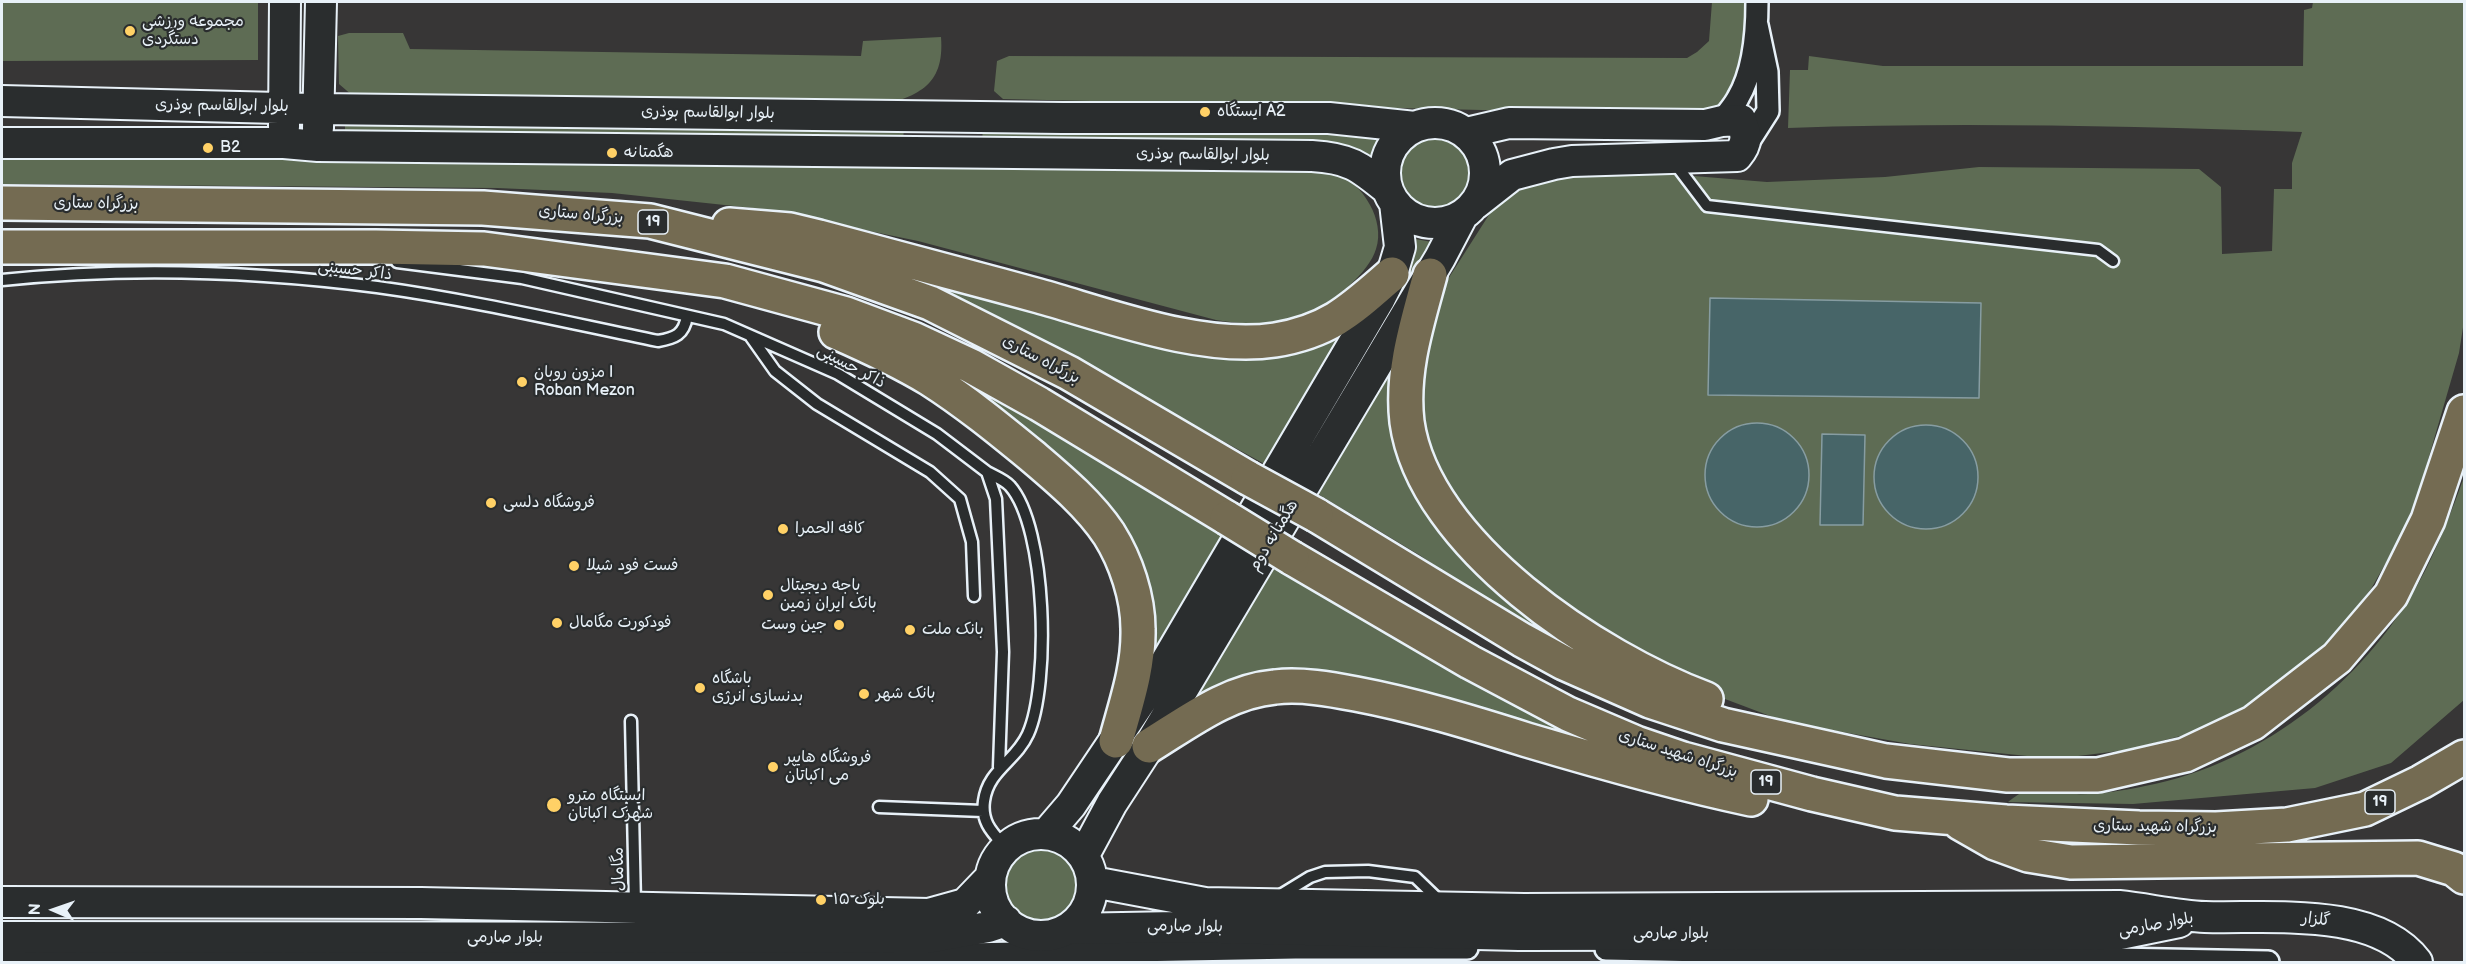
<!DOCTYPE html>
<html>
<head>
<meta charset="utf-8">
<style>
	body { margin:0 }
	#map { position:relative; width:2466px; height:964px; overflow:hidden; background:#373636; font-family:"Balsamiq Sans",sans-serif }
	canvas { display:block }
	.frame { position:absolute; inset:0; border:3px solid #e8f1f8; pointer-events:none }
	.north { position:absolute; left:24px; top:880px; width:60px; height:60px; -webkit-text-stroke:4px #2a2d2e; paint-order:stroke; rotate:272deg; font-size:16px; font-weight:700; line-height:24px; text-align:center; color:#e8f1f8 }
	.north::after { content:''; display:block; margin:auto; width:21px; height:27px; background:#e8f1f8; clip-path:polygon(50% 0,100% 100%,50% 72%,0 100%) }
</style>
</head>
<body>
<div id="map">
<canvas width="2466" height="964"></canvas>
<div class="frame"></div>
<div class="north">N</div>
</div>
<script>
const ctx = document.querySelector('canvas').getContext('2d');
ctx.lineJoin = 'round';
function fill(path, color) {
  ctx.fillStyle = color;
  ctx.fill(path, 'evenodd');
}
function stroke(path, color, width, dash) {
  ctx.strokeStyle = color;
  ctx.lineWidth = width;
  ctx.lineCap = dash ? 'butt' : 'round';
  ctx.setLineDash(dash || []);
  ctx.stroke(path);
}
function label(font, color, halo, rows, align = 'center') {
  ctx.font = font + ' "Balsamiq Sans","Playpen Sans Arabic",sans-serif';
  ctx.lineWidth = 4.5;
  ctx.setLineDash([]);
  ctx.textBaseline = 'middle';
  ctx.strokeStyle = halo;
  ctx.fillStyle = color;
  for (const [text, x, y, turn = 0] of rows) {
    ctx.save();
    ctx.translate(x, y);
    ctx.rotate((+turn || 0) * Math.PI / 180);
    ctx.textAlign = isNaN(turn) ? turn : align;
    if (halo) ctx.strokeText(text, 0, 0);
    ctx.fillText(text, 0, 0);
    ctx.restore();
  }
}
const green = new Path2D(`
	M2,2h256v58l-256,1z
	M1712,2h38l-10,78 -15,24 -25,11 -697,-16 -9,-8 3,-30 12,-5 678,2 10,-6 12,-11z
	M2313,2h151v319l-5,32 -42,145 -20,45 -26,46 -41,51 -45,42 -46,31 -47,20 -65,17 -49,6 -41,1 -127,-13 -124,-22 -106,-40 -122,-74 -105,-98 -42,-107 30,-113 60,-94 30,-20 114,-4 122,10 118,-5 94,-10 220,2 22,18 1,67 50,-3 2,-62h18v-26l10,-31c-171,-6 -343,-10 -514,-4l2,-58h18l1,-14 74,10h420l1,-56 8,-2z
	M349,33h54l7,16 451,7 2,-15 78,-4c4,51 -25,59 -67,71l-521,-12 -14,-12 -1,-48z
	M345,121l559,7 -1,13 -558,-5z
	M983,129l399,1 -9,30 -391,-19z
	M1398 174a39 39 0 1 1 78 0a39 39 0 1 1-78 0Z
	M2,155l488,4 824,12c10,2 22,3 31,8 12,6 19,15 25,26 7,12 11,30 6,44 -7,24 -43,53 -65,63 -31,14 -62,13 -95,8l-298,-79 -156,-32 -150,-16 -115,-5 -495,-4z
	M1410,238l22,4 -96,170 -48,64z
	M822,244l332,98 191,-12 -75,137 -251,-138z
	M1415,317l-12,127 180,212 -80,-44 -82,-56 -108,-65z
	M930,361l38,20 260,157 -88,152 3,-104z
	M2464,477v223l-73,63 -76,25 -182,16 -125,-2c4,-3 10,-8 15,-10 11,-3 37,2 50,2 23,1 48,-3 72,-8 120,-23 226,-109 281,-217 15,-30 27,-61 38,-92z
	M1269,563l366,193 -314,-79 -141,42z
	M1004 885a36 36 0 1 1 72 0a36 36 0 1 1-72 0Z`);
const water = new Path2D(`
	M1710,298l271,5 -2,95 -271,-3z
	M1705 475a52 52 0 1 1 104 0a52 52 0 1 1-104 0Z
	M1874 477a52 52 0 1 1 104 0a52 52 0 1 1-104 0Z
	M1822,434l43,1 -2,90h-43z`);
const lane = new Path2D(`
	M1673,161l34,45 391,44 15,11
	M397,262l125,16 202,46 114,50 99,60 50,38
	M2,280c124,-13 251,-9 375,7 95,13 188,35 281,54 17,-3 26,-6 29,-25
	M751,337l24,34 42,33 113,68 30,27 12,43 2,54
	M631,721l4,183
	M999,767l4,-115 -7,-153 -9,-27c7,4 18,8 23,14 37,42 40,199 18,248 -12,27 -40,36 -44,67 -3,22 9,32 22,47
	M879,807l104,4
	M1279,896l31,-19 15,-5 43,-1 47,6 27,26`);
const street = new Path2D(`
	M1722,121c5,-8 12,-15 16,-23 16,-27 19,-66 19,-96
	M1745,147l23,-36 -1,-39 -10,-47
	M1606,949l662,13
	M2,958h742l551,-10h172`);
const secondary = new Path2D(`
	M2,101l316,8 745,9h266l86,9
	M1385 173a50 50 0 1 1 100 0a50 50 0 1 1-100 0Z
	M284,127l1,-125
	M318,128l3,-126
	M1466,133l43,-10 196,2 17,-4 19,-1c6,15 7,23 -4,36l-165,5 -18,3 -42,11 -37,29
	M2,143h282l34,3 994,10c37,2 47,10 75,33
	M1047,833l24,-28 86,-128 222,-377 13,-26 8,-27 -5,-44
	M990 885a51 51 0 1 1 102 0a51 51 0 1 1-102 0Z
	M1084,855l28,-52 37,-57 291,-488 22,-42
	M1093,882l112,21 319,6 595,-3c29,3 58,10 86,11 63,2 170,-11 212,45
	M2,902l419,1 508,11 36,-10 25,-26
	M1068,929l109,-2 342,8 601,-1 59,-12
	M2,937l925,1 61,-11 18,-6`);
const highway = new Path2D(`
	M2,203l481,5 167,13 174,44 106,38 139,70 179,105
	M729,225l61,5 29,7c74,20 147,39 220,59 71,20 163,55 236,44 55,-9 77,-31 117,-66
	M2,247h374l108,2 241,32 121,33 67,25 58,27 68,38 188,114
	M1430,275c-13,48 -29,96 -23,147 17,123 191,237 299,277
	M836,332c32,14 64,29 94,47 36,23 69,50 102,77 27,23 57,48 77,78 17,27 29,63 29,95 1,39 -12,75 -22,112
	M1316,515l206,125 42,23 86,38 73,24 163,36 122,14h90l87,-20 68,-32 84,-65 54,-63 37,-75 36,-108
	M1292,558l178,104 98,52 68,29 47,16 129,35 83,19 111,9 133,6 77,1 71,-4 78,-16 56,-27 43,-25
	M1149,746c39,-24 79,-55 126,-59 26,-3 55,2 81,7 58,11 114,28 171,46 74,22 148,43 224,59
	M1960,823l35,20 33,12 43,7 347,-4 36,11 10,8`);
const highwayBridge = new Path2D(`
	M1248,478l68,37
	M1227,518l65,40`);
const markers = [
	[130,31,6,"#ffd166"],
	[1205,112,6,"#ffd166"],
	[208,148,6,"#ffd166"],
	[612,153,6,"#ffd166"],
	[522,382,6,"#ffd166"],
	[491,503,6,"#ffd166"],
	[783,529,6,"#ffd166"],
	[574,566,6,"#ffd166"],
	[768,595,6,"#ffd166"],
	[557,623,6,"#ffd166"],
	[839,625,6,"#ffd166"],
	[910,630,6,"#ffd166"],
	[700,688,6,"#ffd166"],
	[864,694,6,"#ffd166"],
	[773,767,6,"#ffd166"],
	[554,805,8,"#ffd166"],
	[821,900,6,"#ffd166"]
];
const shields = [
	[653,222,30],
	[1766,782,30],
	[2380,802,30]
];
const shieldNames = [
	["19",653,222],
	["19",1766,782],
	["19",2380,802]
];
const poiNames = [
	["مجموعه ورزشی",142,22],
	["دستگردی",142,40],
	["ایستگاه A2",1217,112],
	["B2",220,148],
	["هگمتانه",624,153],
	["مزون روبان |",534,373],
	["Roban Mezon",534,391],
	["فروشگاه دلسی",503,503],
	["کافه الحمرا",795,529],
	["فست فود شیلا",586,566],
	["باجه دیجیتال",780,586],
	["بانک ایران زمین",780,604],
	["فودکورت مگامال",569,623],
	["جین وست",827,625,"right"],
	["بانک ملت",922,630],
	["باشگاه",712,679],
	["بدنسازی انرژی",712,697],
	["بانک شهر",876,694],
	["فروشگاه هایپر",785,758],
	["می اکباتان",785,776],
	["ایستگاه مترو",568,796],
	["شهرک اکباتان",568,814],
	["بلوک ۱۵",833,900]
];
const streetNames = [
	["بلوار ابوالقاسم بوذری",222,106,1],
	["بلوار ابوالقاسم بوذری",708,113,1],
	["بلوار ابوالقاسم بوذری",1203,155,1],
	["بزرگراه ستاری",96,204,1],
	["بزرگراه ستاری",581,215,5],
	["ذاکر حسینی",355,271,7],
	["بزرگراه ستاری",1041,360,28],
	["ذاکر حسینی",851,367,28],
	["هگمتانه دوم",1274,536,-59],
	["بزرگراه شهید ستاری",1678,754,18],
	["بزرگراه شهید ستاری",2155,827,1],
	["مگامال",619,869,-91],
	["گلزار",2316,920,6],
	["بلوار صارمی",2156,925,-10],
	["بلوار صارمی",1185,927,1],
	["بلوار صارمی",1671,934],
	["بلوار صارمی",505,938]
];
fill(green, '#5e6c54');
fill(water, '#476568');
stroke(water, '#879da2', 1.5);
stroke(lane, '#e8f1f8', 15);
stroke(street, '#e8f1f8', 26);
stroke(secondary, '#e8f1f8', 34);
stroke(highway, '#e8f1f8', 38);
stroke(lane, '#2a2d2e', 10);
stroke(street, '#2a2d2e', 21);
stroke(secondary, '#2a2d2e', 30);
stroke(highway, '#746b52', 33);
stroke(highwayBridge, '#e8f1f8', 38, []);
stroke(highwayBridge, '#746b52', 33);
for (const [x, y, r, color] of markers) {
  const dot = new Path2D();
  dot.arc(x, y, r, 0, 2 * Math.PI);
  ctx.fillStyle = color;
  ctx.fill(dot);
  stroke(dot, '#2a2d2e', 2);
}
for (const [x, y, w] of shields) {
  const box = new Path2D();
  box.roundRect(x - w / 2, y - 12, w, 24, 4.5);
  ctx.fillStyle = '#2a2d2e';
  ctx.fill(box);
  stroke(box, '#e8f1f8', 1.5);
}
label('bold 15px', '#e8f1f8', null, shieldNames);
label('16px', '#e8f1f8', '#2a2d2e', poiNames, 'left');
label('16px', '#e8f1f8', '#2a2d2e', streetNames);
</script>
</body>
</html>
